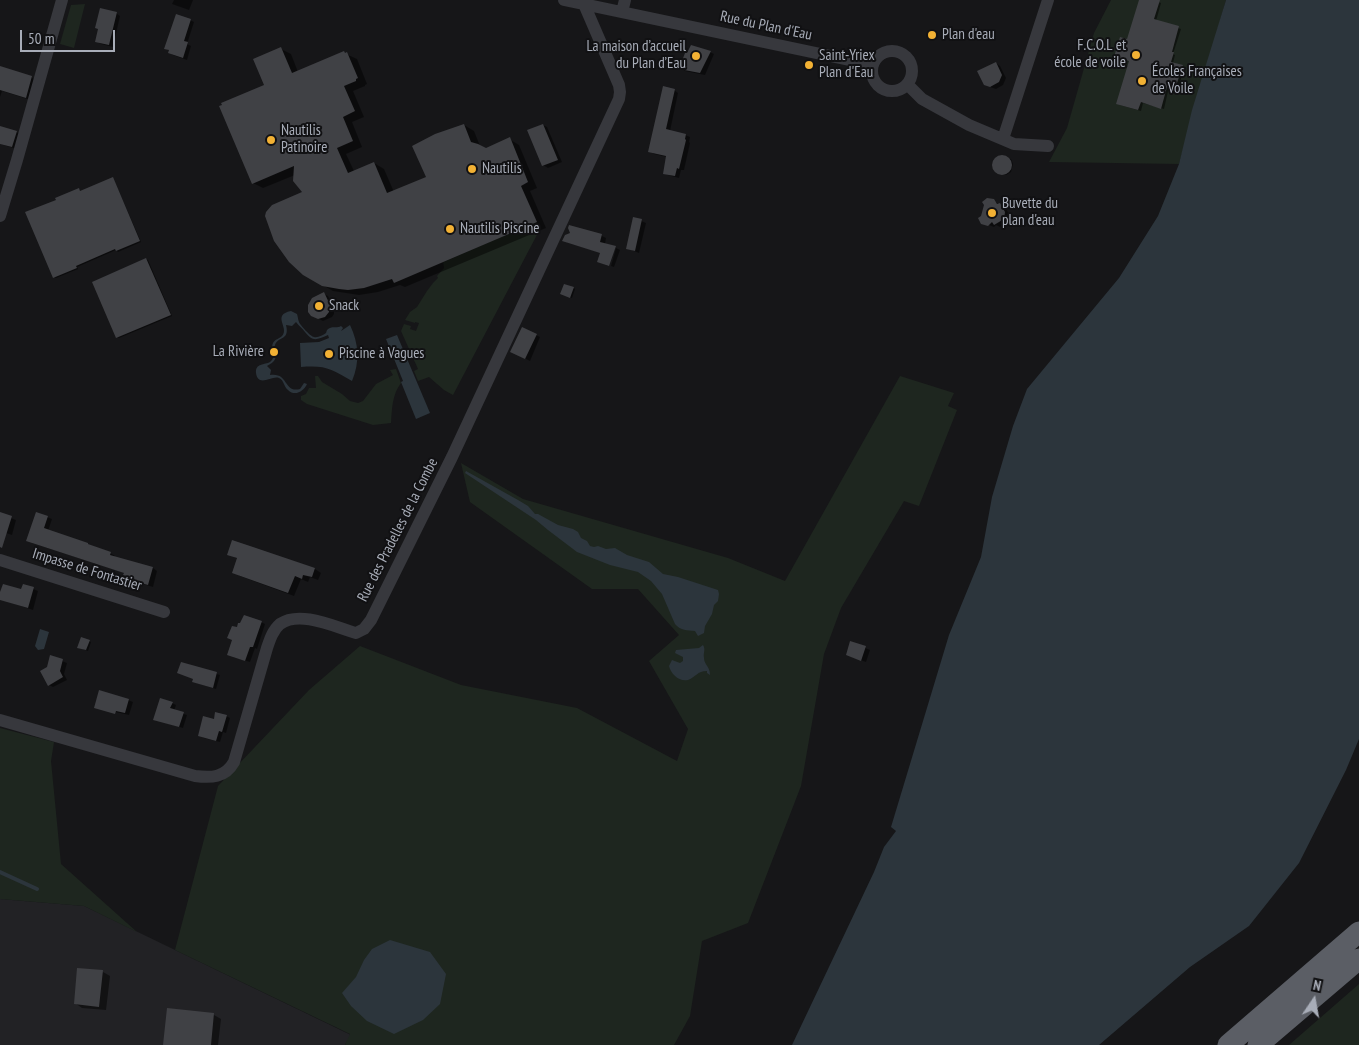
<!DOCTYPE html>
<html>
<head>
<meta charset="utf-8">
<style>
	body { margin:0 }
	#map { position:relative; width:1359px; height:1045px; overflow:hidden; background:#161618; font-family:"PT Sans Narrow",sans-serif }
	canvas { display:block }
	.north { position:absolute; left:1289px; top:975px; width:50px; height:50px; -webkit-text-stroke:4px #111113; paint-order:stroke; rotate:12deg; font-size:14px; font-weight:700; line-height:20px; text-align:center; color:#a8adb8 }
	.north::after { content:''; display:block; margin:auto; width:18px; height:22px; background:#a8adb8; clip-path:polygon(50% 0,100% 100%,50% 72%,0 100%) }
	.scale { position:absolute; left:20px; top:30px; width:95px; height:22px; box-sizing:border-box; border:2px solid #a8adb8; border-top:0; padding-left:6px; font-size:15px; line-height:18px; white-space:nowrap; color:#a8adb8; -webkit-text-stroke:4px #111113; paint-order:stroke }
</style>
</head>
<body>
<div id="map">
<canvas width="1359" height="1045"></canvas>
<div class="north">N</div>
<div class="scale">50 m</div>
</div>
<script>
const ctx = document.querySelector('canvas').getContext('2d');
ctx.lineJoin = 'round';
function fill(path, color) {
  ctx.fillStyle = color;
  ctx.fill(path, 'evenodd');
}
function stroke(path, color, width, dash) {
  ctx.strokeStyle = color;
  ctx.lineWidth = width;
  ctx.lineCap = dash ? 'butt' : 'round';
  ctx.setLineDash(dash || []);
  ctx.stroke(path);
}
function label(font, color, halo, rows, align = 'center') {
  ctx.font = font + ' "PT Sans Narrow",sans-serif';
  ctx.lineWidth = 4;
  ctx.setLineDash([]);
  ctx.textBaseline = 'middle';
  ctx.strokeStyle = halo;
  ctx.fillStyle = color;
  for (const [text, x, y, turn = 0] of rows) {
    ctx.save();
    ctx.translate(x, y);
    ctx.rotate((+turn || 0) * Math.PI / 180);
    ctx.textAlign = isNaN(turn) ? turn : align;
    if (halo) ctx.strokeText(text, 0, 0);
    ctx.fillText(text, 0, 0);
    ctx.restore();
  }
}
const built = new Path2D(`
	M0,899l84,7 267,129 -6,10h-345z`);
const green = new Path2D(`
	M1111,0h115l-47,164 -130,-2 18,-34 27,-95z
	M85,4l-11,44 -14,-4 11,-39z
	M536,222l4,7 -87,166 -9,-5 -15,-13 -11,4 -4,-10 4,-2 -17,-38 3,-7 7,2 -1,3 6,2 3,-8 -4,-1v1l-10,-3 5,-8 7,-5 10,-16 6,-8 5,-5 -1,-2 7,-8 -1,-6z
	M396,369l5,14c-9,12 -9,26 -10,40l-18,2 -66,-21 -6,-4v-4l5,-2 3,-6h7l-1,-12h3l4,6 20,12 8,7 8,2 5,-2 13,-17 17,-9 -3,-5z
	M900,376l54,17 -6,13 9,4 -38,96 -15,-5 -63,107 -17,46 -23,132 -53,137 -46,18 -12,75 -16,29h-329l5,-11 -175,-84 43,-164 91,-96 51,-44 101,39 116,23 100,53 11,-32 -39,-68 30,-26 -41,-46h-46l-122,-87 -9,-39 62,36 205,59 57,23z
	M0,728l54,14 -3,19 10,103 76,68 -53,-26 -84,-7z
	M1359,984v61h-70z`);
const water = new Path2D(`
	M1226,0h133v739l-13,31 -47,93 -50,63 -59,41 -91,78h-307l82,-173 10,-25 12,-16 -5,-4 58,-192 32,-78 11,-60 21,-71 14,-37 92,-111 39,-62 21,-52 13,-54z
	M291,311l6,3c1,3 1,6 2,8 1,3 12,15 15,15 4,1 9,-2 12,-4l1,-3c5,-5 9,-1 14,-4l2,2 -2,3 9,-6c9,19 10,37 2,56 -21,-12 -26,-16 -51,-14l-1,-24 19,-1 10,-4 -1,-3c-12,5 -15,7 -23,-3 -3,-4 -6,-6 -9,-10l-4,4 -6,-1c4,16 -8,11 -11,20 -3,10 7,13 -8,21l4,4 -1,5c19,-3 13,18 30,14l4,-6 3,1c-3,7 -12,13 -19,6 -4,-3 -4,-10 -9,-12 -7,-3 -21,10 -23,-5 -1,-10 9,-8 14,-11 7,-5 0,-12 3,-19 2,-4 6,-4 9,-7 8,-8 -11,-21 9,-25z
	M397,335l33,78 -14,6 -15,-37 2,-1 -17,-42z
	M466,471l52,29 10,6 7,8h3l20,11 15,4 5,3 3,6 6,3 3,5 4,1 4,-1 8,3 9,-1 12,7 22,7 14,12 15,3 40,13 1,4 -1,7 -4,4 -2,9 -7,12 -1,7 -6,3 -3,-5c-8,-1 -14,0 -20,-7l-13,-30 -11,-13 -13,-9 -28,-7 -33,-13 -29,-22 -12,-10 -71,-47z
	M40,629l9,3 -5,17 -6,1 -3,-4z
	M703,645c3,5 0,7 1,13 0,7 6,8 6,17l-3,-2v-2c-10,0 -11,6 -19,9 -9,2 -17,-6 -19,-14l3,-6 8,3 3,-2v-4l-8,-4 1,-3 23,-2z
	M390,940l40,12 16,22 -6,30 -17,16 -29,14 -27,-13 -16,-15 -9,-13 14,-16 8,-17 8,-11z`);
const shadow = new Path2D(`
	M174,0h19l-4,10 -17,-6z
	M1140,0h13l8,3 -5,18 25,8 -8,25 2,1 -2,8 11,4 -6,23 -9,-3 -5,22 -21,-6 -2,8 -21,-6 11,-44 -3,-20z
	M116,13l4,3 -7,31 -12,-3 -5,-3z
	M190,20l4,2 -7,22 4,2 -4,14 -14,-5 -3,-2v-2l-4,-3z
	M281,49l10,5 7,18 48,-18 11,5 10,25 -2,1v1l-12,5 11,26 -12,5 10,25 -16,7 8,17 20,-8 10,6 10,23 33,-15 37,-52 10,6 6,15 5,3 24,-10 10,6 18,43 -7,3 16,37 -141,59 -5,-2 -22,7 -19,3 -26,-4 -29,-17v-81l-9,-18 -32,13 -10,-5 13,-98z
	M710,52l4,2 -9,21 -20,-4 -4,-3z
	M996,63l4,3 6,12 -3,7 -7,4 -6,-2z
	M0,71l31,6 5,3 -5,20 -29,-9 -2,6z
	M674,90l4,3 -8,38 15,4 5,2 -1,5 1,1 -6,27h-3l-2,8 -11,-3 -4,-2 3,-16 -13,-3 -5,-3z
	M543,125l4,2 15,35 -14,6 -5,-3z
	M0,128l16,4 5,2 -4,15 -17,-5z
	M1000,156l11,3 2,5 -2,8 -5,3 -9,-3 -4,-6 1,-6z
	M113,179l1,1 27,62 -23,10 -2,-2 -39,17 1,2 -22,9 -2,-1 4,-77 21,-11 2,3z
	M993,201l12,6 5,9 -2,6 -8,5 -4,-2 -2,2 -10,-4z
	M634,218l12,5 -7,30 -12,-5z
	M570,226l32,10 4,2 -1,6 3,22 -9,-4 3,-9 -34,-10 -5,-3 9,-7z
	M616,248l4,2 -6,17 -3,-1z
	M146,259l2,1 24,56 -53,22 -2,-1z
	M574,288l1,1 -3,9 -9,-3z
	M324,294l4,2 6,12v6l-2,3 -9,4 -8,-4z
	M536,335l4,2 -10,24 -14,-7z
	M36,513l16,6 -4,12 40,13 22,9 5,3 -1,1 39,11 4,3 -4,16 -13,-4 -5,-3 1,-1 -12,-5 1,-1 -93,-30z
	M0,514l16,6 -4,15 -12,-4z
	M232,541l83,28 6,4 -3,7 -8,-3 -2,5 -7,-3 -7,17 -54,-20 -6,-4 4,-13 -10,-5z
	M24,585l14,6 -5,19 -33,-11v-3l22,-5z
	M261,622l4,2 -8,25 -2,-1 -5,14 -17,-5 5,-28z
	M89,641l2,1 -3,9 -8,-3z
	M851,642l19,8 -4,12 -14,-5z
	M51,657l16,6 -3,11 3,6 -14,7 -4,-2 -1,-17z
	M182,663l38,12 -4,14 -23,-7 1,-3z
	M128,700l5,2 -4,13 -31,-7z
	M172,703l4,2 -2,6 13,4 -4,13 -24,-7z
	M226,716l4,2 -4,15 -3,-1 -3,10 -16,-4 -4,-2 15,-16z
	M103,972l7,4 -4,34 -24,-2 -7,-5z
	M214,1015l7,4 -3,26h-54z`);
const stream = new Path2D(`
	M0,872l37,17`);
const building = new Path2D(`
	M1139,0h21l-6,19 25,7 -7,26h2l-3,10 12,3 -8,24 -8,-2 -6,22 -20,-7 -3,8 -22,-6 13,-43 -15,-4 6,-20 7,2z
	M100,8l17,4 -8,33 -14,-3 3,-13 -3,-1z
	M176,14l15,5 -7,22 4,1 -5,16 -15,-5 1,-3 -5,-1z
	M691,45l20,6 -11,22 -21,-4 6,-16h2z
	M281,47l11,26 52,-22 1,2 2,-1 11,26 -2,1v2l-12,5 11,25 -12,6 10,24 -16,7 11,25 26,-11 13,31 39,-16 -14,-31 23,-12 29,-10 7,18 7,2 8,4 24,-11 18,45 -7,4 16,36 -143,61 -2,-4 -28,9 -16,2 -9,-1 -17,-3 -19,-11 -14,-13 -15,-21 -9,-25 1,-4 6,-7 30,-13 -9,-11 1,-15 -42,18 -33,-78 3,-1 -1,-2 43,-18 -11,-26z
	M996,62l6,13 -3,7 -9,5 -6,-2 -7,-14z
	M0,66l32,10 -6,22 -26,-8z
	M663,86l12,3 -9,40 20,5 -1,5 1,1 -7,29 -2,-1 -2,8 -12,-2 3,-18 -18,-4z
	M543,124l15,36 -16,6 -15,-36z
	M0,126l17,5 -5,16 -12,-3z
	M992 165a10 10 0 1 1 20 0a10 10 0 1 1-20 0Z
	M113,177l27,64 -24,10 -1,-2 -39,17 1,2 -24,10 -28,-66 31,-12 -1,-2 24,-10 1,3z
	M987,198l7,1 3,5 3,-1 5,9 -1,7 -10,6 -2,-3 -4,4 -7,-2 -3,-6 3,-2 3,-11 -2,-3z
	M633,217l9,2 -7,32 -9,-2z
	M569,225l33,9 -2,8 16,4 -7,20 -12,-4 3,-9 -38,-12 3,-6 5,-2 -2,-5z
	M146,258l25,57 -55,23 -24,-56z
	M564,284l10,3 -4,11 -10,-4z
	M324,292l6,13 -1,7 -4,5 -7,2 -7,-3 -3,-4v-7l4,-7z
	M522,327l15,7 -12,25 -15,-7z
	M0,512l12,4 -10,32 -2,-1z
	M36,512l12,4 -4,12 44,15v1l23,8 -1,3 43,12 -5,18 -14,-4 1,-2 -12,-4 1,-2 -98,-32z
	M232,540l21,7 62,21 -3,9 -9,-2 -1,4 -7,-3 -7,17 -56,-20 5,-15 -10,-3z
	M3,584l18,5 2,-5 11,3 -6,21 -28,-8v-8z
	M244,615l18,6 -9,26h-3l-5,14 -18,-6 5,-15 -5,-2 5,-12 5,1 1,-4h2z
	M81,637l9,3 -4,10 -9,-2z
	M850,641l16,5 -5,15 -15,-6z
	M50,655l13,4 -3,12 3,6 -15,9 -8,-15 7,-4z
	M181,662l36,10 -4,16 -21,-6 1,-3 -16,-6z
	M99,690l30,9 -4,14 -9,-2 -1,3 -21,-6z
	M160,698l13,4 -3,6 14,4 -5,15 -26,-7z
	M215,712l12,3 -5,17 -3,-1 -3,10 -18,-5 5,-20 11,3z
	M77,968l26,2 -4,37 -25,-3z
	M167,1008l47,5 -3,32h-48z`);
const minor = new Path2D(`
	M564,0l309,65
	M622,12l3,-12
	M872 71a20 20 0 1 1 40 0a20 20 0 1 1-40 0Z
	M907,84l15,15 47,26 45,19 34,2
	M1003,139l45,-139
	M0,216l17,-56 45,-160
	M0,560l164,52
	M0,720l195,56c16,2 30,2 39,-14l33,-114c3,-9 6,-18 13,-24 20,-14 55,3 76,9l8,-4 7,-9 81,-163 167,-358 1,-7 -1,-7 -35,-81`);
const trunk = new Path2D(`
	M1228,1045l131,-113
	M1258,1045l101,-86`);
const markers = [
	[932,35,5,"#f2b134"],
	[1136,55,5,"#f2b134"],
	[696,56,5,"#f2b134"],
	[809,65,5,"#f2b134"],
	[1142,81,5,"#f2b134"],
	[271,140,5,"#f2b134"],
	[472,169,5,"#f2b134"],
	[992,213,5,"#f2b134"],
	[450,229,5,"#f2b134"],
	[319,306,5,"#f2b134"],
	[274,352,5,"#f2b134"],
	[329,354,5,"#f2b134"]
];
const streetNames = [
	["Rue du Plan d'Eau",766,26,12],
	["Rue des Pradelles de la Combe",398,530,-63],
	["Impasse de Fontastier",87,570,17]
];
const poiNames = [
	["Plan d'eau",942,35],
	["F.C.O.L et",1126,46,"right"],
	["école de voile",1126,63,"right"],
	["La maison d’accueil",686,47,"right"],
	["du Plan d’Eau",686,64,"right"],
	["Saint-Yriex",819,56],
	["Plan d'Eau",819,73],
	["Écoles Françaises",1152,72],
	["de Voile",1152,89],
	["Nautilis",281,131],
	["Patinoire",281,148],
	["Nautilis",482,169],
	["Buvette du",1002,204],
	["plan d'eau",1002,221],
	["Nautilis Piscine",460,229],
	["Snack",329,306],
	["La Rivière",264,352,"right"],
	["Piscine à Vagues",339,354]
];
fill(built, '#222225');
fill(green, '#1e261f');
fill(water, '#2c353c');
fill(shadow, '#0007');
stroke(stream, '#2c353c', 4);
fill(building, '#404145');
stroke(minor, '#37383d', 12);
stroke(trunk, '#5b5e65', 21);
for (const [x, y, r, color] of markers) {
  const dot = new Path2D();
  dot.arc(x, y, r, 0, 2 * Math.PI);
  ctx.fillStyle = color;
  ctx.fill(dot);
  stroke(dot, '#111113', 2);
}
label('15px', '#a8adb8', '#111113', streetNames);
label('15px', '#a8adb8', '#111113', poiNames, 'left');
</script>
</body>
</html>
